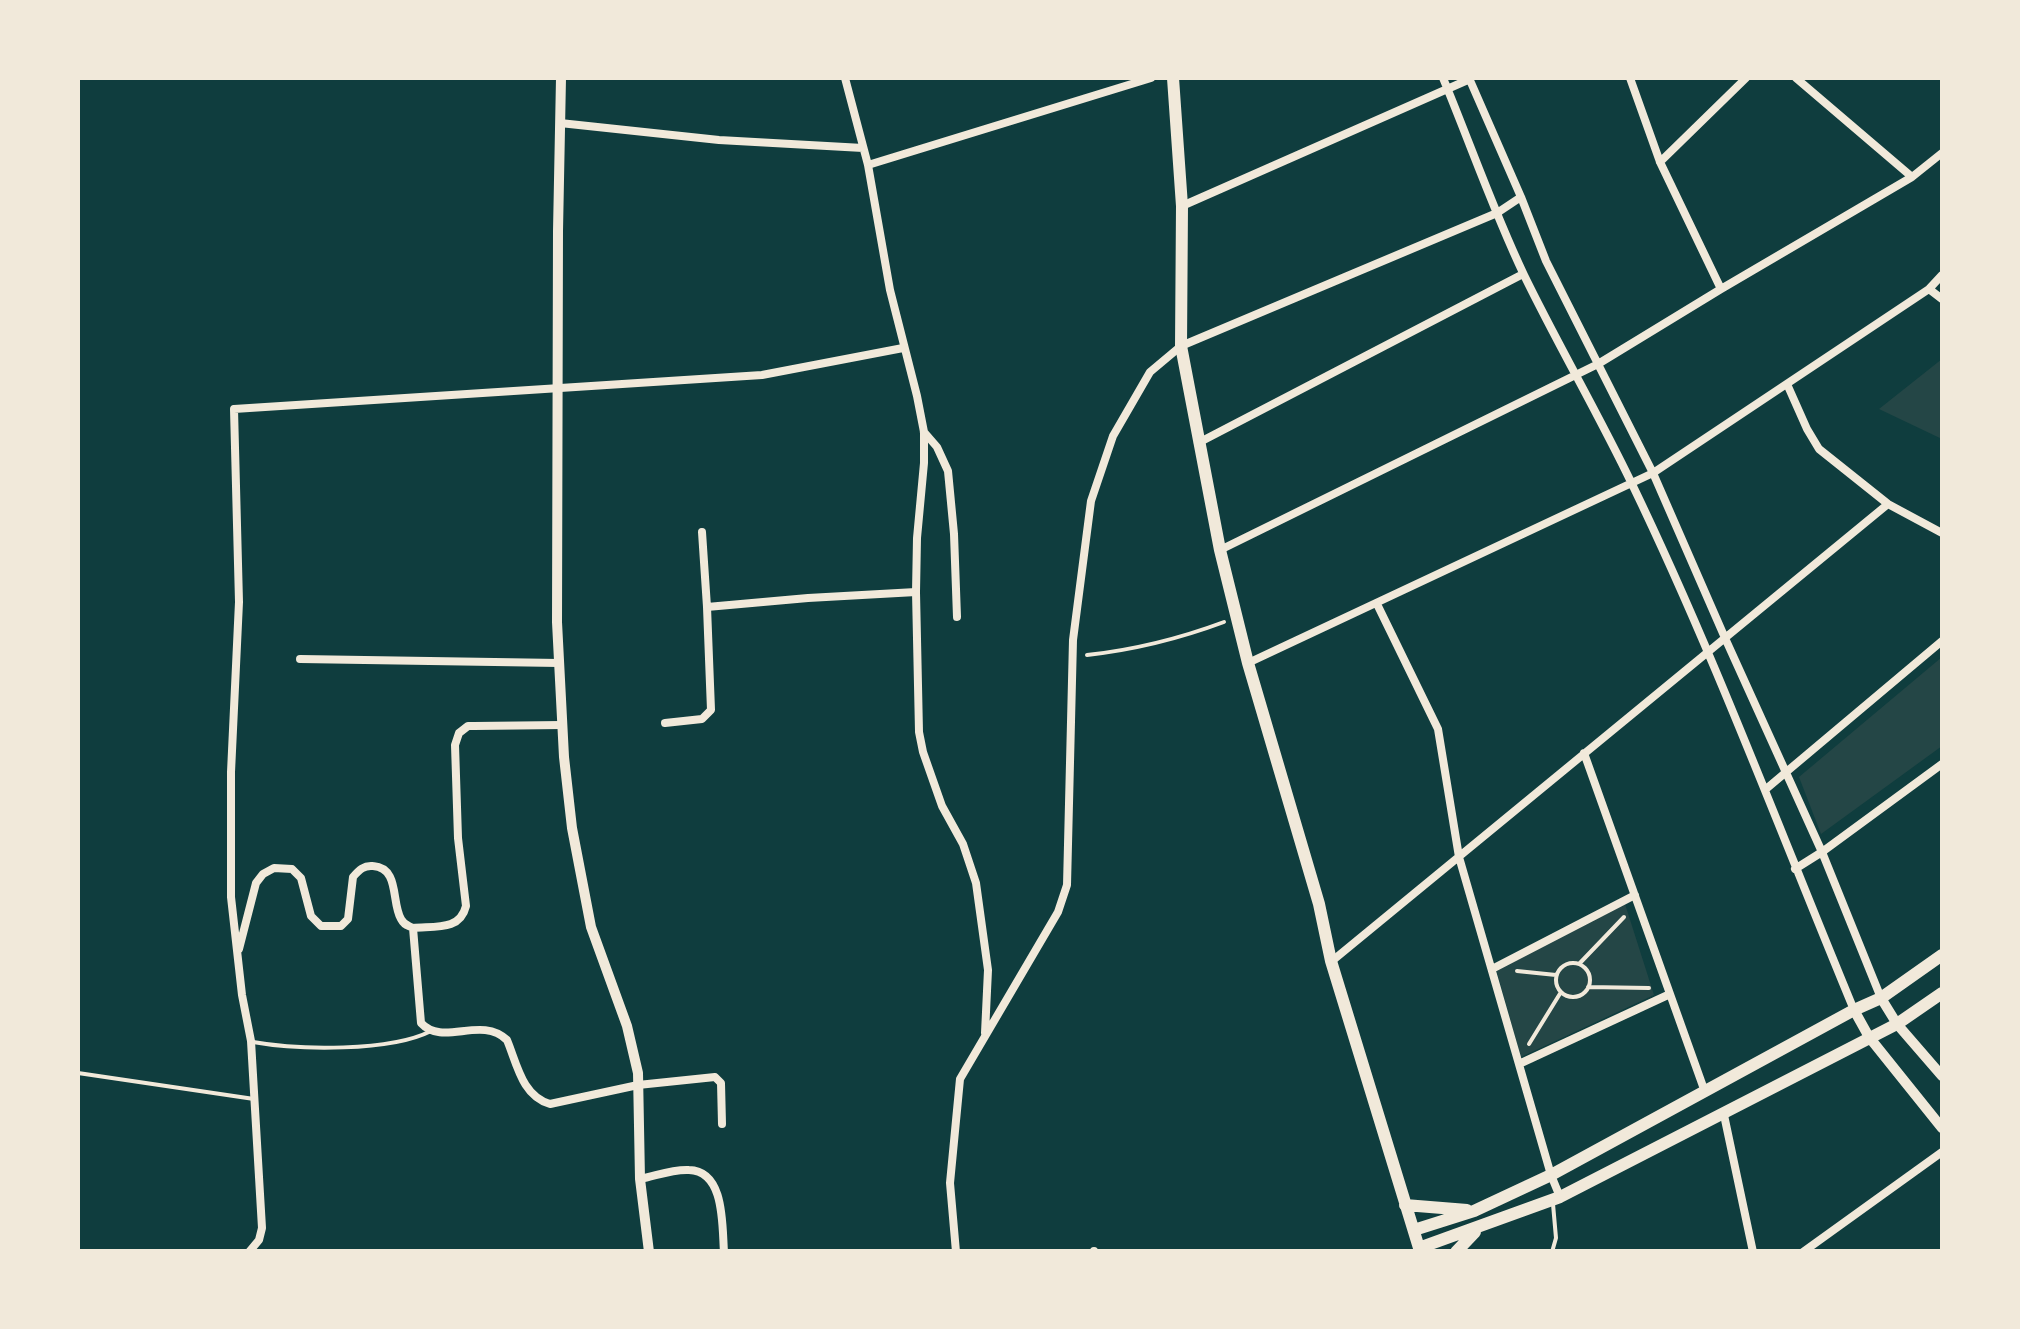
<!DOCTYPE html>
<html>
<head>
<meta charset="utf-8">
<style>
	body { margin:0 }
	#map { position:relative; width:2020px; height:1329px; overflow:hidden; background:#0f3d3e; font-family:"PT Sans",sans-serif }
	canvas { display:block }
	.frame { position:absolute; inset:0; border:80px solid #f1e9da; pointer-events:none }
</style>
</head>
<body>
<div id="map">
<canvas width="2020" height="1329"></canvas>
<div class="frame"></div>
</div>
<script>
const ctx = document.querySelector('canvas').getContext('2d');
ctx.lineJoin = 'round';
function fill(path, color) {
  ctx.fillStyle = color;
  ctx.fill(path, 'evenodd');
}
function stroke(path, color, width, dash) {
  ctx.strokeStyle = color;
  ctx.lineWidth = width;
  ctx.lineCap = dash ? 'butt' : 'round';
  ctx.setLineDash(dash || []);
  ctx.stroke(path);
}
const green = new Path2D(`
	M1942,359v80l-63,-30z
	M1942,657v89l-121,88 -22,-57z
	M1625,904l29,91 -133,62 -25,-88z`);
const path = new Path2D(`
	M1087,655c46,-5 94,-17 137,-33
	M1556 980a17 17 0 1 1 34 0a17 17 0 1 1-34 0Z
	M1579,964l45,-47
	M1517,971l39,4
	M1588,987l61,1
	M1529,1044l32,-52`);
const service = new Path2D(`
	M253,1042c45,8 137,10 178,-11
	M78,1073l176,26
	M1552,1252l4,-14 -3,-34`);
const minor = new Path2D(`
	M845,78l23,87 22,125 27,106 7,36v31l-7,75 -1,54 3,140 4,20 19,54 21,38 13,39 12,87 -3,63
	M1443,78c27,65 50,132 81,197 34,70 74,138 108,209 83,172 149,350 222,526
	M1469,78l52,119 25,64 107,212 72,165 97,214 59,146
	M1630,78l30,84 61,127
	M1796,78l116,99
	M560,123l159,17 144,8
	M1660,162l86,-84
	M868,165l283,-87
	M1182,206l288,-127
	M1929,289l13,10
	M1787,384l20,45 12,20 69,55 54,29
	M924,432l13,15 11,24 6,63 3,83
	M1198,443l325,-169
	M1220,550l378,-186 123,-75 191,-112 30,-24
	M1377,604l61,125 21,128 92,318 9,22
	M707,607l101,-9 108,-6
	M300,659l259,4
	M1248,663l405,-190 276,-184 13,-14
	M665,723l37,-4 9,-9 -4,-103 -5,-75
	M1584,753l121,339
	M1766,789l176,-148
	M1795,869l27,-17 120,-88
	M413,928l8,95c22,24 60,-8 86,17 10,24 15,56 43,64l88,-19 77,-8 6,6 1,41
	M239,949l17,-66 7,-9 11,-6 18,1 9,9 10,38 10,10h20l7,-7 5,-42c6,-7 11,-12 20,-11 27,2 18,36 28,53 3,6 6,6 12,9 22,-2 47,3 53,-22l-8,-68 -3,-93 4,-12 9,-7h6l88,-1
	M1332,961l556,-457
	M1492,969l143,-74
	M1519,1064l151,-70
	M1724,1115l29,137
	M640,1179c16,-3 32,-10 49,-9 36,1 33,55 35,82
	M1094,1251v1
	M249,1252l10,-12 3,-12 -11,-187 -9,-46 -11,-98v-125l8,-170 -5,-193 528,-34 141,-27
	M956,1252l-6,-69 10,-104 98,-167 9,-27 6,-245 18,-139 22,-65 37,-64 31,-26 316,-133 24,-16
	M1803,1252l139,-100`);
const tertiary = new Path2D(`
	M561,78l-3,153 -1,391 7,135 8,71 19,99 36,99 11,47 2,106 9,73
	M1881,998l16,26 45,52
	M1854,1010l15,27 73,91`);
const trunk = new Path2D(`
	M1173,78l9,128 -1,140 39,204 28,113 71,241 12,57 88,287 141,-51 337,-173 45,-31
	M1405,1205l62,5
	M1414,1230l60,-19 77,-36 303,-165 27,-12 61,-43
	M1456,1252l19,-20`);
fill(green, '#244646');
stroke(path, '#f1e9da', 4);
stroke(service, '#f1e9da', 4);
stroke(minor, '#f1e9da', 8);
stroke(tertiary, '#f1e9da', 10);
stroke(trunk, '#f1e9da', 12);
</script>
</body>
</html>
